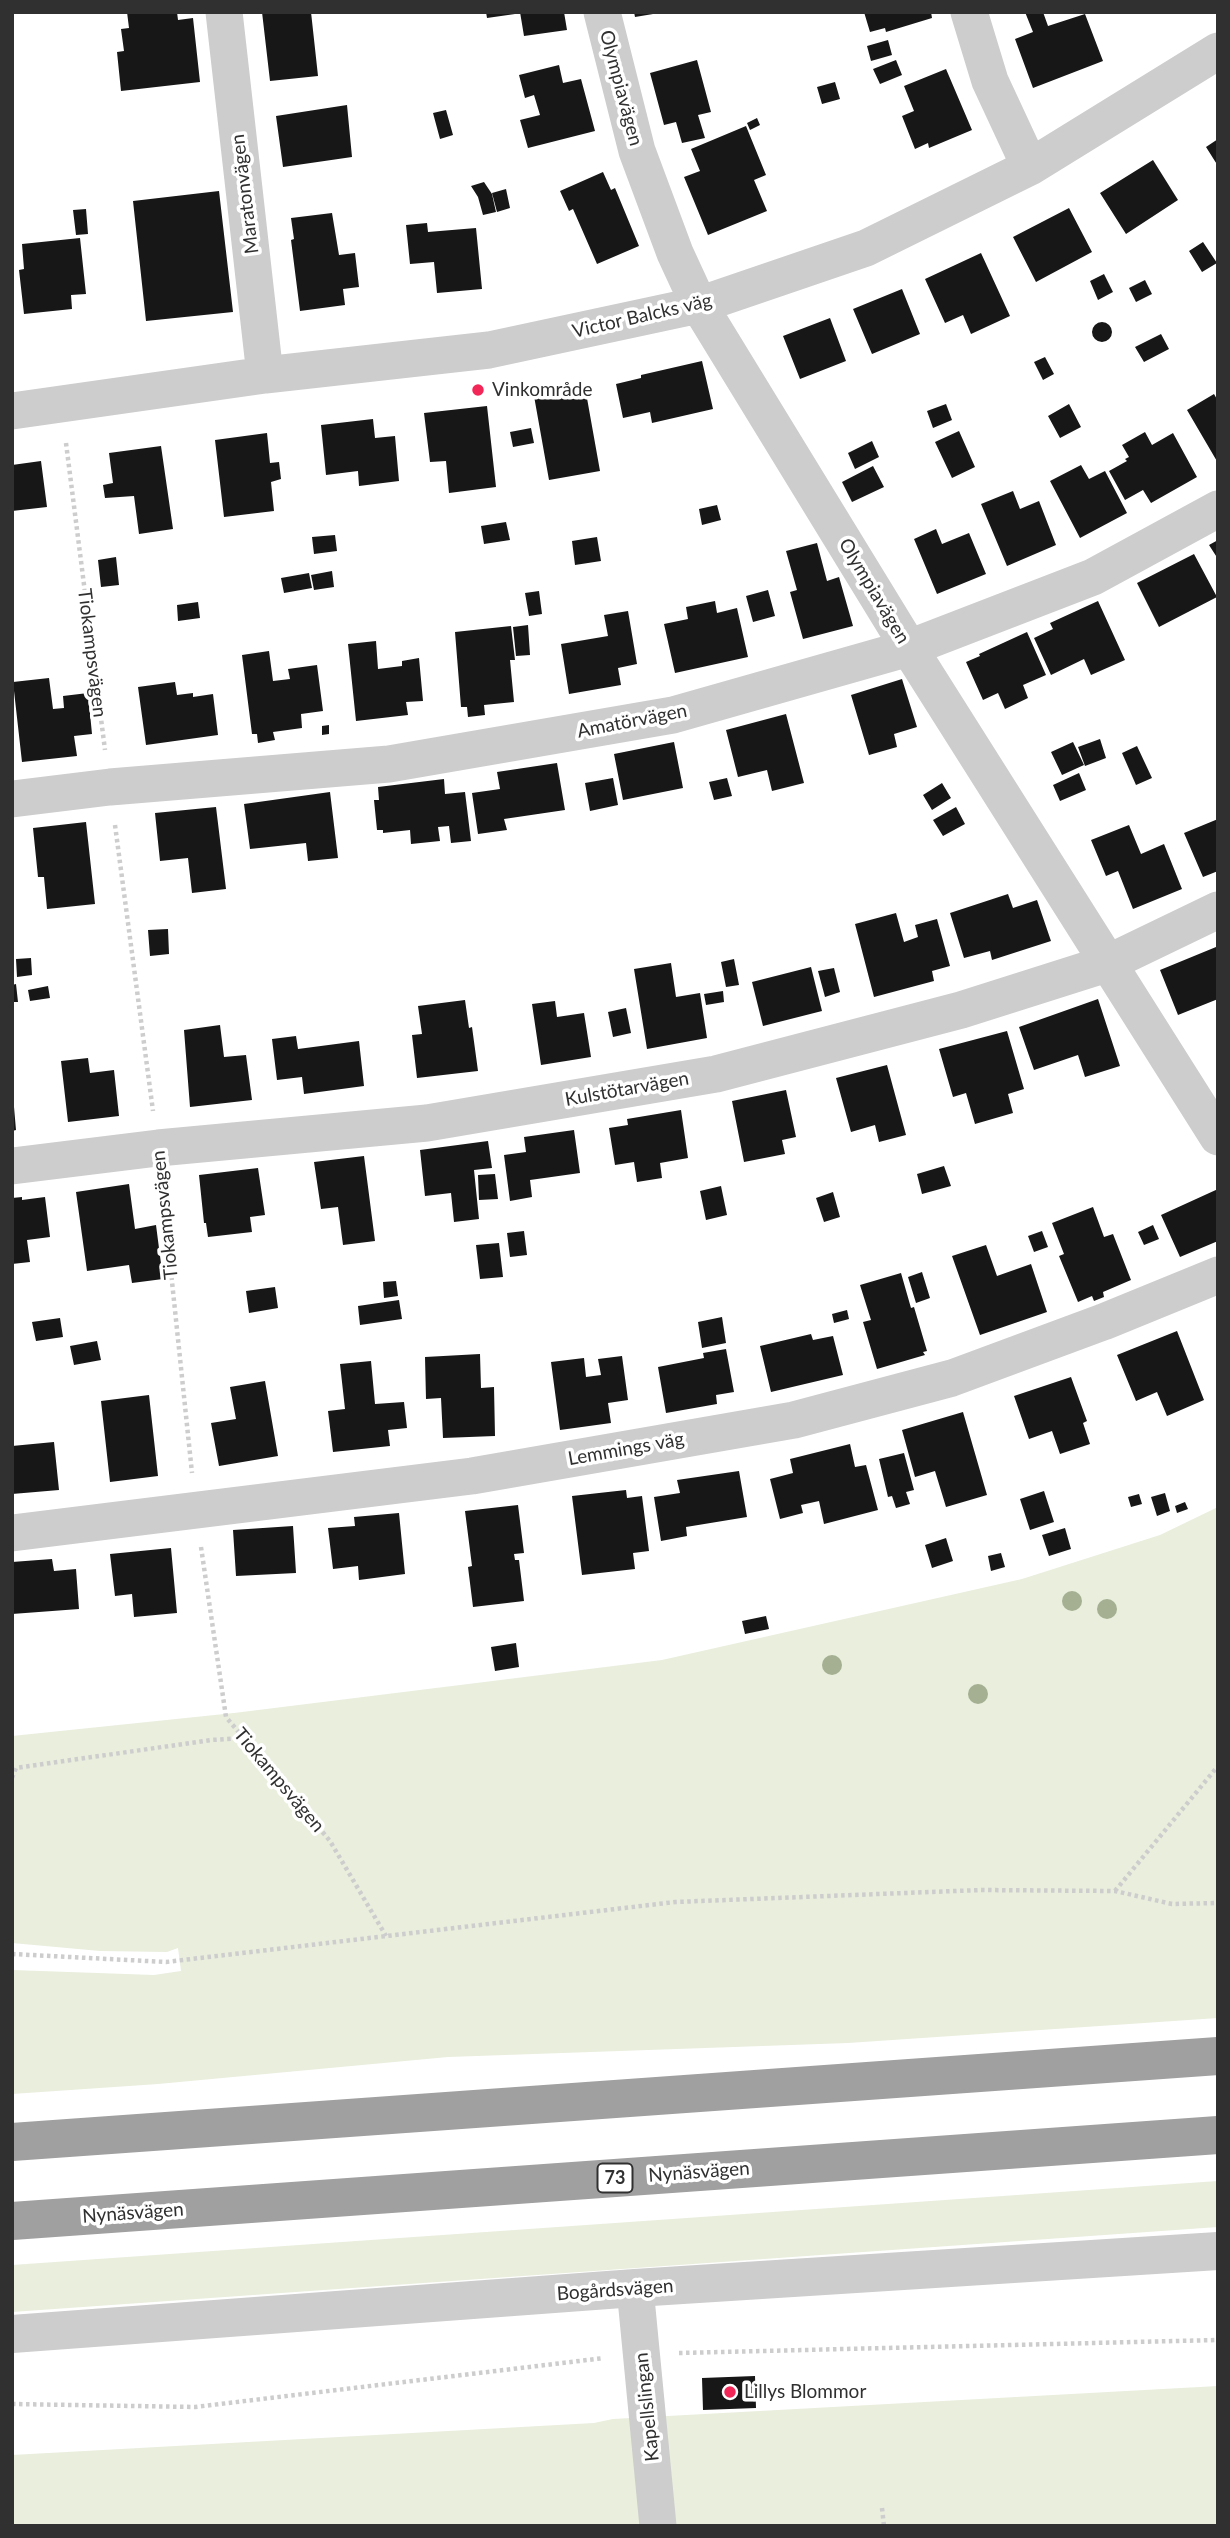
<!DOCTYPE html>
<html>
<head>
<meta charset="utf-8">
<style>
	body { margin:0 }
	#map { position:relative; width:1230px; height:2538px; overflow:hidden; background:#fff; font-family:Lato,sans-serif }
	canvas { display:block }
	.frame { position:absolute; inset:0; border:14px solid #303030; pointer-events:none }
</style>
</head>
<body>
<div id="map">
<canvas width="1230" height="2538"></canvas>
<div class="frame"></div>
</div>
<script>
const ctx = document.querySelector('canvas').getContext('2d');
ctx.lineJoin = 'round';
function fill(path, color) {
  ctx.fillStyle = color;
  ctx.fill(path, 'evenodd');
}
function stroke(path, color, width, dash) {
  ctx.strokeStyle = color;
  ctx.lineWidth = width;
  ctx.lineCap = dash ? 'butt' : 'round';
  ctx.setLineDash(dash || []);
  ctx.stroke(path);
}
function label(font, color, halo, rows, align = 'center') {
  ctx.font = font + ' Lato,sans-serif';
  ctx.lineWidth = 7;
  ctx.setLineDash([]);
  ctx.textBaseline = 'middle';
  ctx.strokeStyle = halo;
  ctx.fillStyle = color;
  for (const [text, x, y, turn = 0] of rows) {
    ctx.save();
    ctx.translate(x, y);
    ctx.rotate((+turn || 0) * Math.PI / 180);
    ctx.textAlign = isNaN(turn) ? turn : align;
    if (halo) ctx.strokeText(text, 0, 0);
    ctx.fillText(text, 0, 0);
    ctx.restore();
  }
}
const green = new Path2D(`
	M1218,1507v511l-370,25 -400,14 -290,27 -146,10v-124l142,5 27,-4 -3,-23 -11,4 -67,-1 -88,-8v-207l222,-23 428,-53 360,-81 138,-44z
	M1218,2181v46l-1206,85v-47z
	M1218,2386v140h-1206v-71l582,-32 19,-4z`);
const building = new Path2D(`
	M127,12h50l1,8 15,-2 7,64 -79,9 -4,-39 7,-1 -3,-22 8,-1z
	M262,12h49l7,64 -48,5z
	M486,12h29v2l-28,4z
	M520,12h44l3,18 -43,6z
	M634,12h19v2l-18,3z
	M864,12h67l1,6 -46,14 -1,-4 -15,4z
	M1025,12h18l5,14 37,-12 18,47 -70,27 -18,-49 18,-7z
	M888,40l4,15 -21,6 -4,-15z
	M697,60l14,52 -13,3 7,23 -23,5 -6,-21 -12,3 -14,-52z
	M896,60l6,15 -22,9 -7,-15z
	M559,65l4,18 18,-4 14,52 -67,17 -8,-28 20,-5 -6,-20 -9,3 -6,-23z
	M946,69l26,61 -43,18 -1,-5 -13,6 -13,-33 12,-5 -10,-25z
	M835,82l5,17 -18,5 -5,-17z
	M347,105l5,52 -69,10 -7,-51z
	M446,110l7,25 -13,4 -7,-26z
	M757,118l3,7 -10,5 -3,-7z
	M746,126l20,49 -12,5 13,31 -59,24 -24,-58 16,-6 -9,-22z
	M1218,139v27l-12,-19z
	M1153,160l25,40 -52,34 -26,-41z
	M603,172l8,18 4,-2 24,58 -42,18 -24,-55 -4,2 -9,-20z
	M484,182l8,12 4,18 -13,3 -5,-18 -7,-11z
	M506,189l4,19 -13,4 -5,-19z
	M219,191l14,121 -87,9 -13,-120z
	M1069,208l23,44 -56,30 -23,-45z
	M86,209l2,25 -12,1 -3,-25z
	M332,213l7,42 16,-2 4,34 -16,2 2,16 -45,6 -9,-71 3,-1 -3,-21z
	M427,223l1,9 48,-4 6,61 -45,4 -3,-31 -24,2 -4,-39z
	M80,238l6,56 -15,1 1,14 -48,5 -5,-44 5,-1 -2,-25z
	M1203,242l14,21 -15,9 -13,-21z
	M981,253l29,63 -39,18 -8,-19 -18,8 -20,-44z
	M1104,274l9,18 -15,8 -8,-19z
	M1145,280l7,14 -16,8 -7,-14z
	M902,289l18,45 -48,20 -19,-45z
	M830,318l16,43 -46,18 -17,-43z
	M1092 332a10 10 0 1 1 20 0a10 10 0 1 1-20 0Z
	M1161,334l8,15 -25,13 -9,-15z
	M1045,357l9,17 -11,6 -9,-18z
	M702,361l11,48 -61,14 -2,-11 -27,6 -7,-34 25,-6v-3z
	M585,387l15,84 -51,9 -15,-84z
	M1214,394l4,7v62l-31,-53z
	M946,404l6,16 -19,8 -6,-17z
	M1069,404l12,23 -21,11 -12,-22z
	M487,406l9,81 -47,6 -3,-32 -16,1 -6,-49z
	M373,419l2,19 20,-2 4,45 -40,5 -1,-15 -32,4 -5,-50z
	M531,428l3,15 -21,4 -3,-15z
	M959,431l16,36 -23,11 -17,-36z
	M1145,432l7,13 21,-12 24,44 -46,26 -8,-13 -18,10 -16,-29 18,-10 -2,-2 4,-2 -7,-12z
	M267,433l3,30 9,-1 2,17 -10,3 3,29 -50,6 -9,-77z
	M872,441l7,16 -24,12 -7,-16z
	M161,446l12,83 -34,5 -5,-38 -29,2 -2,-13 10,-2 -4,-30z
	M41,461l6,46 -35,4v-46z
	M1081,465l8,14 16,-8 22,42 -47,25 -30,-57z
	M873,466l11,21 -32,15 -10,-20z
	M1013,491l7,18 19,-8 17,44 -49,21 -26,-62z
	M717,505l4,15 -19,5 -3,-16z
	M506,522l4,18 -26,4 -3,-18z
	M936,529l6,15 27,-11 17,41 -49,20 -23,-55z
	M335,535l2,16 -23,3 -2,-17z
	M597,537l4,24 -26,4 -3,-24z
	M1218,540v19l-9,-14z
	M817,543l10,38 12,-4 14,49 -50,13 -13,-47 7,-2 -11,-39z
	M1194,554l23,43 -58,30 -22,-44z
	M116,557l3,28 -18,2 -3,-27z
	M332,571l2,16 -20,3 -3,-15z
	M309,573l3,15 -28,5 -3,-15z
	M768,590l7,26 -22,6 -7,-26z
	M539,591l3,23 -13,2 -4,-23z
	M715,601l2,12 20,-5 11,49 -73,16 -11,-49 24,-5 -2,-12z
	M1098,601l27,59 -34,15 -7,-16 -33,16 -17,-37 19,-9 -3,-6z
	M198,602l2,16 -22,3 -1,-16z
	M628,611l9,53 -19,4 3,17 -52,9 -8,-50 47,-8 -4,-21z
	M528,625l2,30 -14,1 -3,-29z
	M511,626l4,34h-5l4,42 -30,3 1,10 -17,2 -1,-10h-6l-6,-75z
	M1027,632l19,43 -23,10 5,13 -23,11 -7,-16 -15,7 -17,-38 14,-6 -1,-2z
	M376,641l2,28 24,-3v-5l17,-3 4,43 -17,1 2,13 -52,6 -8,-77z
	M269,651l4,30 17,-2 -2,-10 29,-4 6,46 -22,3 1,14 -29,4 2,8 -17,3 -1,-9h-5l-10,-79z
	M49,678l4,31 11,-1 -1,-12 25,-3 4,41 -18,2 3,20 -55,6 -9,-80z
	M902,679l15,48 -23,7 3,13 -28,8 -18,-60z
	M175,682l2,13 16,-2v4l20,-3 5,41 -72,10 -8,-58z
	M786,714l18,69 -32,8 -5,-21 -29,7 -12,-47z
	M329,725v9l-7,1v-9z
	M1100,739l6,19 -21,8 -7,-19z
	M674,742l9,46 -60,12 -9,-46z
	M1073,742l11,23 -22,10 -11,-23z
	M1137,746l15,32 -16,7 -14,-32z
	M557,763l8,47 -61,9 3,11 -29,4 -6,-41 28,-4 -3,-17z
	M1079,773l7,17 -26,11 -7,-16z
	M613,778l5,27 -28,6 -5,-28z
	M727,778l5,18 -18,4 -5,-18z
	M444,779l1,15 20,-2 6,49 -20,2 -2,-17 -11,1 2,14 -29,3 -1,-14 -27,3v-3h-6l-3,-30h5l-1,-13z
	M942,783l9,15 -19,12 -9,-15z
	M330,792l8,66 -30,3 -2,-18 -56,6 -6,-45z
	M216,807l10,82 -34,4 -4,-35 -28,3 -5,-48z
	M956,807l9,17 -22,12 -10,-16z
	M1218,819v52l-15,6 -19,-44z
	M86,822l9,82 -48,5 -3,-32h-6l-5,-49z
	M1129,825l12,29 23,-10 18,45 -49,20 -15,-38 -12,5 -15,-36z
	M1008,894l5,14 24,-8 14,41 -59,19 -2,-9 -26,7 -14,-45z
	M896,913l8,29 14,-5 -3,-12 22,-6 13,47 -18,5 2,10 -60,16 -19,-73z
	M168,929l1,25 -19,2 -2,-26z
	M1216,947l2,5v47l-40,16 -18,-45z
	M31,958l1,17 -15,2 -1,-18z
	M734,959l5,26 -13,2 -5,-25z
	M671,963l5,34 24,-4 7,45 -60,11 -13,-80z
	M811,967l11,44 -59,15 -11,-44z
	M834,968l6,24 -15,5 -7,-26z
	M16,984l2,18h-6v-17z
	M48,986l2,12 -20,3 -2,-11z
	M723,991l1,11 -18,3 -2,-11z
	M1098,999l22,67 -35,11 -7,-22 -44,15 -15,-43z
	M465,1000l4,28 3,-1 6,44 -61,7 -5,-43 10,-1 -4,-28z
	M555,1001l2,16 27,-4 7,44 -50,8 -9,-61z
	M626,1008l5,25 -18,4 -5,-25z
	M220,1025l4,32 22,-2 6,45 -62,7 -6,-77z
	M1007,1031l17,58 -16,5 5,19 -38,11 -9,-31 -13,4 -14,-48z
	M296,1036l2,13 61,-8 5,45 -60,8 -2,-17 -25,3 -5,-41z
	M88,1058l2,15 24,-3 5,46 -51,6 -7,-61z
	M887,1065l19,70 -27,7 -4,-17 -24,7 -15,-54z
	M786,1090l10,47 -14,3 3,14 -41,8 -12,-61z
	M12,1107h2l2,23 -4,1z
	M681,1110l7,48 -28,5 2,15 -25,4 -3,-20 -19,3 -6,-37 19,-3 -1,-6z
	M574,1130l6,43 -50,7 2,17 -22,4 -6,-46 22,-3 -2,-15z
	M488,1141l4,27 -18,2 5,49 -25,3 -3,-29 -26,3 -5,-46z
	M364,1156l11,85 -32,4 -5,-38 -17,2 -7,-47z
	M944,1166l7,20 -29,8 -5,-20z
	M258,1168l7,47 -15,2 2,15 -44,5 -2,-14h-2l-5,-48z
	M495,1174l3,25 -19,1 -1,-25z
	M129,1184l6,45 21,-4 7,54 -31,4 -3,-18 -42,6 -11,-79z
	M721,1186l6,29 -21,5 -6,-29z
	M1218,1189v52l-38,16 -19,-42z
	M833,1192l7,25 -16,5 -8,-24z
	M22,1197v3l23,-3 5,40 -23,3 3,22 -18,2v-66z
	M1093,1207l11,30 9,-3 18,46 -28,12 1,5 -10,4 -2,-5 -14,6 -19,-46 5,-2 -12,-31z
	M1153,1225l6,14 -15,6 -6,-13z
	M524,1231l3,24 -17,2 -3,-24z
	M1042,1231l6,16 -14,5 -6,-16z
	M499,1243l4,34 -23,2 -4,-34z
	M986,1245l11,31 34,-12 16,48 -67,23 -28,-79z
	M922,1272l8,26 -14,5 -8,-26z
	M901,1273l10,35 3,-1 13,44 -4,1 2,3 -48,14 -14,-47 8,-2 -11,-35z
	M396,1281l2,15 -14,2 -1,-16z
	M275,1287l3,21 -29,5 -3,-22z
	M399,1300l3,19 -42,6 -2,-19z
	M847,1310l2,9 -15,4 -2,-9z
	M722,1317l4,26 -24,5 -4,-26z
	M60,1318l3,19 -27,4 -4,-19z
	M1177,1331l27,69 -37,16 -10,-24 -21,9 -19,-46z
	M811,1334l2,6 20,-4 10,39 -72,17 -11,-46z
	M97,1341l4,19 -27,5 -4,-19z
	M726,1349l8,43 -18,3 1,9 -51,9 -8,-46 46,-9 -1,-5z
	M480,1354l1,34 13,-1 1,49 -52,2 -2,-40 -15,1 -1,-42z
	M622,1356l6,44 -20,3 3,20 -51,7 -9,-68 33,-4 2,19 15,-2 -3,-16z
	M371,1361l4,43 29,-2 3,26 -19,2 2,16 -57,6 -5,-41 17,-2 -5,-45z
	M1071,1377l16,44 -4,2 7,21 -30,10 -8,-23 -23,8 -15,-43z
	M265,1381l13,75 -59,10 -8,-43 25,-4 -6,-32z
	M149,1395l9,81 -48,6 -9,-81z
	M963,1412l24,83 -41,12 -11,-36 -20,6 -13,-47z
	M54,1442l5,48 -47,4v-48z
	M850,1444l5,23 11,-2 12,45 -54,14 -5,-23 -18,4 2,8 -23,6 -10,-40 23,-6 -3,-14z
	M904,1453l10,37 -8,2 4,12 -14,4 -4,-12 -4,1 -9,-38z
	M739,1471l8,46 -61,10 1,9 -26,5 -7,-44 26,-4 -3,-13z
	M626,1490l1,8 15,-2 7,55 -16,2 2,16 -53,6 -10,-79z
	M1044,1491l10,31 -24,8 -10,-31z
	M1165,1493l5,18 -13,5 -6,-19z
	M1139,1494l3,10 -11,3 -3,-10z
	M1185,1502l3,7 -11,4 -2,-7z
	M518,1505l6,48 -10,1 1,6h4l5,41 -51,6 -5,-40 4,-1 -7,-55z
	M399,1513l6,61 -46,6 -1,-14 -25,3 -5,-41 27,-2 -1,-9z
	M293,1526l3,47 -60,3 -3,-46z
	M1065,1528l6,21 -22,7 -7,-21z
	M946,1538l7,23 -21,7 -7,-23z
	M171,1548l6,65 -43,4 -2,-23 -17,2 -5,-42z
	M1001,1553l4,14 -14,4 -3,-15z
	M52,1559l2,12 22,-2 3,40 -67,5v-52z
	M766,1616l3,13 -24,5 -3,-13z
	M516,1643l3,24 -24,4 -4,-24z
	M755,2376l1,32 -53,2 -1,-32z`);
const path = new Path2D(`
	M66,443l39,307
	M115,825l38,286
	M162,1186l30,287
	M201,1547l25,170 104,124 56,95
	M12,1778l4,-10 195,-28 33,-2
	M1115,1891l103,-125
	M12,1954l154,8 509,-60 306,-12 134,1 57,13 46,-1
	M679,2353l539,-13
	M12,2404l183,3 409,-49
	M882,2508l2,18`);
const minor = new Path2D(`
	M224,12l41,363
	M602,12l35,139 38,102 24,52 210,343 309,489
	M969,12l21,69 40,86
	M12,411l253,-36 224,-25 210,-45 167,-57 164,-81 188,-116
	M12,799l98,-12 279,-23 284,-49 236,-67 184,-71 125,-68
	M12,1166l146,-18 269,-25 289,-49 245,-64 145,-46 112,-54
	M12,1533l460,-57 322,-56 158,-42 151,-56 115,-47
	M635,2288l23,238`);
const tertiary = new Path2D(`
	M12,2334l623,-46 583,-37`);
const trunk = new Path2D(`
	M12,2142l1206,-86
	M12,2221l1206,-86`);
const trees = [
	[1072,1601],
	[1107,1609],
	[832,1665],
	[978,1694]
];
const markers = [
	[478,390,7,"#f32658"],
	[730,2392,7,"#f32658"]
];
const shields = [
	[615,2178,35]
];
const shieldNames = [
	["73",615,2178]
];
const streetNames = [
	["Olympiavägen",621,88,75],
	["Maratonvägen",245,194,-97],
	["Victor Balcks väg",642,316,-13],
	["Olympiavägen",874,591,59],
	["Tiokampsvägen",92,653,83],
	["Amatörvägen",632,721,-11],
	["Kulstötarvägen",627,1089,-10],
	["Tiokampsvägen",165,1215,-96],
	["Lemmings väg",626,1449,-10],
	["Tiokampsvägen",279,1780,50],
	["Nynäsvägen",699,2172,-4],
	["Nynäsvägen",133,2213,-4],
	["Bogårdsvägen",615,2290,-4],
	["Kapellslingan",647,2407,-96]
];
const poiNames = [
	["Vinkområde",492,390],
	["Lillys Blommor",744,2392]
];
fill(green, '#e9eedd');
fill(building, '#171717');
stroke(path, '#cdcdcd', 4.5, [3.5, 3.5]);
stroke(minor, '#cdcdcd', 37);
stroke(tertiary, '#cdcdcd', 38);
stroke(trunk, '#a0a0a0', 38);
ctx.fillStyle = '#a5b092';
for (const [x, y] of trees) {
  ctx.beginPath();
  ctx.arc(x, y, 10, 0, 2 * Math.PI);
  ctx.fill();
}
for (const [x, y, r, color] of markers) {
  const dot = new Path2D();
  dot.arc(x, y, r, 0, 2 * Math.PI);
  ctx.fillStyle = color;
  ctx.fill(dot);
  stroke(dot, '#fff', 2.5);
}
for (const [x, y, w] of shields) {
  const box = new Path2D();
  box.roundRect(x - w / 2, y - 14.5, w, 29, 5);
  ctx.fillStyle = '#fff';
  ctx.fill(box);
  stroke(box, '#303030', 2);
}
label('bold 18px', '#303030', null, shieldNames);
label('19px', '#303030', '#fff', streetNames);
label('19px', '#303030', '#fff', poiNames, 'left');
</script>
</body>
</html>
